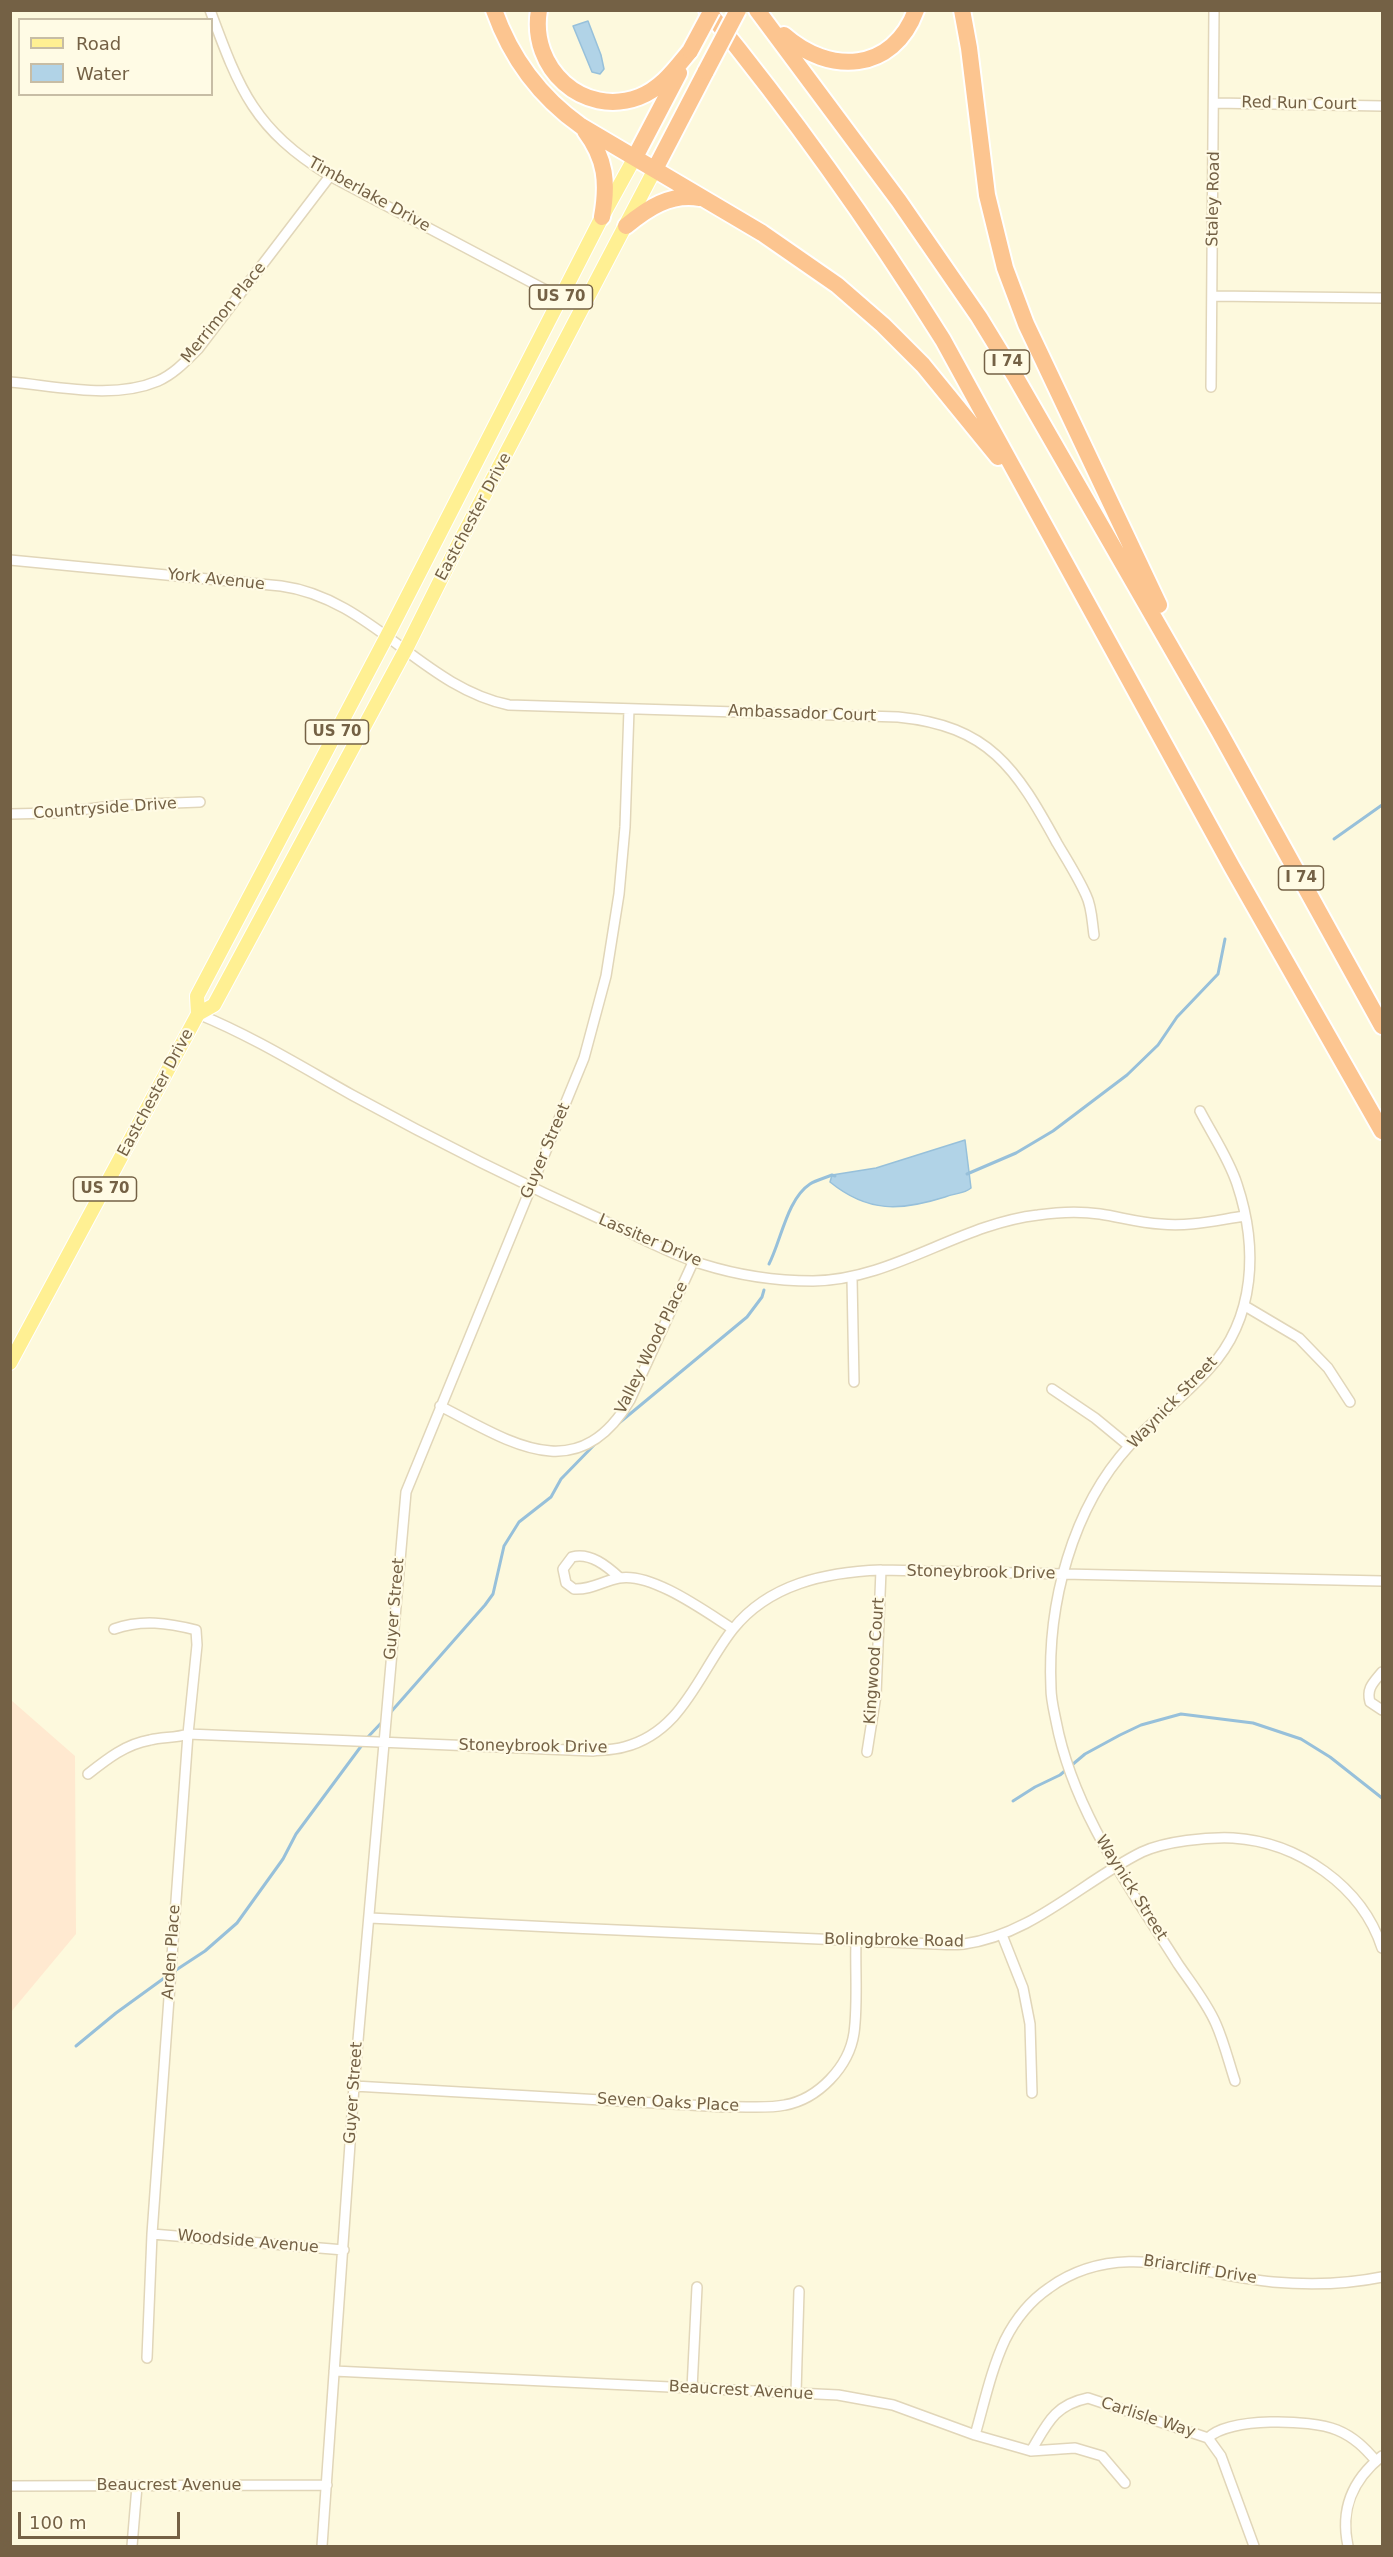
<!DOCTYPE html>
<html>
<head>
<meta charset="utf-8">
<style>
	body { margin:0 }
	#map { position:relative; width:1393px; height:2557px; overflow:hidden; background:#fdf9dd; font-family:"DejaVu Sans",sans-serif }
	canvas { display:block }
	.frame { position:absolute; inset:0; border:12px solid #746145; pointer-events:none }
	.legend { position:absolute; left:18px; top:18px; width:195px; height:78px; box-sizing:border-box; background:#fffbe5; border:2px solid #c7bda5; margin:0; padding:8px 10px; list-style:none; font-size:18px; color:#746145 }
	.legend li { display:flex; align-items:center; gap:12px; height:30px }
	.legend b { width:30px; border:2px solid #c7bda5 }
	.scale { position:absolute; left:18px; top:2512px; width:162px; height:27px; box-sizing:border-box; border:3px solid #746145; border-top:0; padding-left:8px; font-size:18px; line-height:21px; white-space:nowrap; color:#746145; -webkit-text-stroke:4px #fffbe5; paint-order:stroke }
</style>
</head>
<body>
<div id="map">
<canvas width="1393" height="2557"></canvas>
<div class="frame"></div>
<ul class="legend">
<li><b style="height:8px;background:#fff093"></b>Road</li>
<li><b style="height:16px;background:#b1d3e7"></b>Water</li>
</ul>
<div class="scale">100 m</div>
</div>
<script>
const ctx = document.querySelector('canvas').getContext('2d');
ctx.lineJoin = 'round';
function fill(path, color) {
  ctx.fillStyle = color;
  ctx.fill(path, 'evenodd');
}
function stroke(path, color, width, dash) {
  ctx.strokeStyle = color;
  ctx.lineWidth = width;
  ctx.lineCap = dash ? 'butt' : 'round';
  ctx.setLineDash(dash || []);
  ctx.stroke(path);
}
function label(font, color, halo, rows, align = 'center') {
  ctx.font = font + ' "DejaVu Sans",sans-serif';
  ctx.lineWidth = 4.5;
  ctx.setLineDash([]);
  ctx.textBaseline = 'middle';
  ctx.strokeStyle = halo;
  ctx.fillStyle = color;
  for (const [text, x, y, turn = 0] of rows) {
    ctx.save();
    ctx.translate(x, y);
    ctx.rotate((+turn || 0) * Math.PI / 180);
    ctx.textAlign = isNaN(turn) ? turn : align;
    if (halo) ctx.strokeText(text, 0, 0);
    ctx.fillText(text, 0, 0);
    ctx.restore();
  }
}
const commercial = new Path2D(`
	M11,1700l64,56 1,178 -65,78z`);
const water = new Path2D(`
	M588,21l13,34 3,14 -4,5 -8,-2 -19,-46z
	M965,1140l6,48c-7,6 -16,5 -26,9 -44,14 -77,16 -115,-15l2,-7 44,-7z`);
const stream = new Path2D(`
	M1334,839l48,-34
	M967,1174l49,-21 37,-22 74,-56 31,-30 19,-28 41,-43 7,-35
	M769,1264c12,-23 18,-65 41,-80 6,-4 15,-6 22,-9l3,1
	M613,1428l134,-111 15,-20 2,-7
	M390,1713l95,-108 8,-11 11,-48 15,-24 32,-25 10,-18 36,-37
	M366,1739l18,-19
	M1013,1801l22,-14 25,-12 25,-21 35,-19 21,-10 40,-11 72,9 48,16 29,18 52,41
	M173,1972l32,-21 32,-28 46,-64 13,-25 66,-89
	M76,2046l40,-33 51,-37`);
const street = new Path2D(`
	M210,10c30,81 44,119 120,166l231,122
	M1215,103l167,3
	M1212,296l170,2
	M10,382c47,4 103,18 148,-1 16,-7 28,-20 40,-32l132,-173
	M1211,387l3,-377
	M10,560l271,26c90,12 141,101 228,119l389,12c91,9 118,51 159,126 10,17 21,34 29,52 6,12 6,27 8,40
	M10,814l45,-1 66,-8 79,-3
	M198,1014c54,22 104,53 154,81 84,46 170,89 257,128 31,14 61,31 93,41 35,11 75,17 111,17 80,-1 146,-57 225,-66 20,-3 42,-4 62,-1 20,3 40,9 61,10 28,3 56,-4 84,-8
	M1200,1111c12,23 29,48 37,73 21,63 19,134 -28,185 -24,27 -54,49 -79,76 -58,63 -83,159 -79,244 0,10 3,22 5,32 17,90 74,167 122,243 13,19 29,39 38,60 8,18 13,39 19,57
	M852,1278l2,104
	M1245,1306l54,32 29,30 22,34
	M1052,1389l43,29 34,28
	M440,1406c69,35 137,84 190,-6l64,-140
	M620,1578c-13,-12 -30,-26 -48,-21l-9,12 3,14 8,6c17,1 29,-8 45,-11 33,-6 87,34 114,51
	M114,1629c28,-10 54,-6 82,1l1,15 -9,89 -36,500 -5,124
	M1382,1672c-8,10 -16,16 -12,30l12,8
	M867,1752l9,-57 5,-125
	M88,1774c19,-15 38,-30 62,-34 13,-3 26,-2 38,-6l405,17c10,-1 21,-1 31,-4 59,-15 75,-75 109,-118 36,-45 93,-57 148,-59l501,11
	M370,1918c134,7 269,13 403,19 46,2 91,4 137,6 17,0 37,3 54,1 68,-9 119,-63 178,-92 24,-11 65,-15 91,-14 65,4 129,48 149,110
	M1002,1935l21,53 7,36 2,69
	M354,2086l371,21c19,-1 41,2 60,-2 33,-6 64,-38 69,-72 4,-29 1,-62 2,-92
	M152,2234l192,16
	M334,2371l504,24 55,10 82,30 56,16 44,-3 27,8 23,27
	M692,2389l5,-102
	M796,2393l3,-102
	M975,2435c9,-31 16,-65 30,-95 10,-20 25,-39 44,-52 71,-51 146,-13 224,-6 35,3 75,2 109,-5
	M1208,2438c21,-21 102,-19 129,-8 17,7 28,18 39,31
	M1031,2451c16,-27 23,-46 57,-53l120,40 13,18 33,90
	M10,2486l317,-1
	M132,2546l5,-60
	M322,2546l32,-460 52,-594 178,-434 22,-82 13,-82 6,-67 4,-118
	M1348,2546c-8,-37 4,-66 34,-90`);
const primary = new Path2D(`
	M198,1014l16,-9 192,-356 52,-104 197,-376
	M10,1363l188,-349 -1,-18 190,-360 215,-419 33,-60`);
const highway = new Path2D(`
	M494,10c17,48 46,87 87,116l181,107 75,52 46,40 40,40 75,92
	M539,10c-10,58 44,108 100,87 23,-9 36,-28 51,-46
	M707,10c86,105 164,215 236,330l289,527 150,264
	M757,10l142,191 80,116 36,59 204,355 163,295
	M962,10l7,38 18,147 18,73 21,56 133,281
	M784,35c45,40 109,38 132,-25
	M585,131c21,28 23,52 17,86
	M635,157l44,-84
	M655,169l51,-98
	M626,226c22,-18 44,-33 74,-28`);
const highwayBridge = new Path2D(`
	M690,51l22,-41
	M706,71l32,-61`);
const shields = [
	[561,297,63],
	[1007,362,45],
	[337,732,63],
	[1301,878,45],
	[105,1189,63]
];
const shieldNames = [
	["US 70",561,297],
	["I 74",1007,362],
	["US 70",337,732],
	["I 74",1301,878],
	["US 70",105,1189]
];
const streetNames = [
	["Red Run Court",1299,104,1],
	["Timberlake Drive",369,195,29],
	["Staley Road",1214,199,-89],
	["Merrimon Place",224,313,-51],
	["Eastchester Drive",474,517,-62],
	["York Avenue",216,580,6],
	["Ambassador Court",802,714,2],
	["Countryside Drive",105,809,-4],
	["Eastchester Drive",156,1093,-62],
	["Guyer Street",546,1151,-67],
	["Lassiter Drive",650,1241,23],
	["Valley Wood Place",652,1348,-64],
	["Waynick Street",1173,1403,-46],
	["Stoneybrook Drive",981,1573,1],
	["Guyer Street",395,1609,-85],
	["Kingwood Court",875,1661,-86],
	["Stoneybrook Drive",533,1747,1],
	["Waynick Street",1131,1888,58],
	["Bolingbroke Road",894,1941,1],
	["Arden Place",172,1952,-86],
	["Guyer Street",354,2093,-86],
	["Seven Oaks Place",668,2103,3],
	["Woodside Avenue",248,2242,5],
	["Briarcliff Drive",1200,2270,9],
	["Beaucrest Avenue",741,2391,3],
	["Carlisle Way",1148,2418,18],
	["Beaucrest Avenue",169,2486]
];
fill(commercial, '#ffe9d0');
fill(water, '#b1d3e7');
stroke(water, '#97c0da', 1.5);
stroke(stream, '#97c0da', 3);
stroke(street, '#e1d6b9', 12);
stroke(primary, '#fff', 16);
stroke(highway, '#fff', 20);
stroke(street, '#fff', 9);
stroke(primary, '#fff093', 14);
stroke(highway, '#fcc590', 16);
stroke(highwayBridge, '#fff', 20, []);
stroke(highwayBridge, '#fcc590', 16);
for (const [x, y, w] of shields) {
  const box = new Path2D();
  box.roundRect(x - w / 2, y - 12, w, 24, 4.5);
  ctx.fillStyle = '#fffbe5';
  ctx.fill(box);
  stroke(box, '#746145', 1.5);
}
label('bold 15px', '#746145', null, shieldNames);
label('16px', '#746145', '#fffbe5', streetNames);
</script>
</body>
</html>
